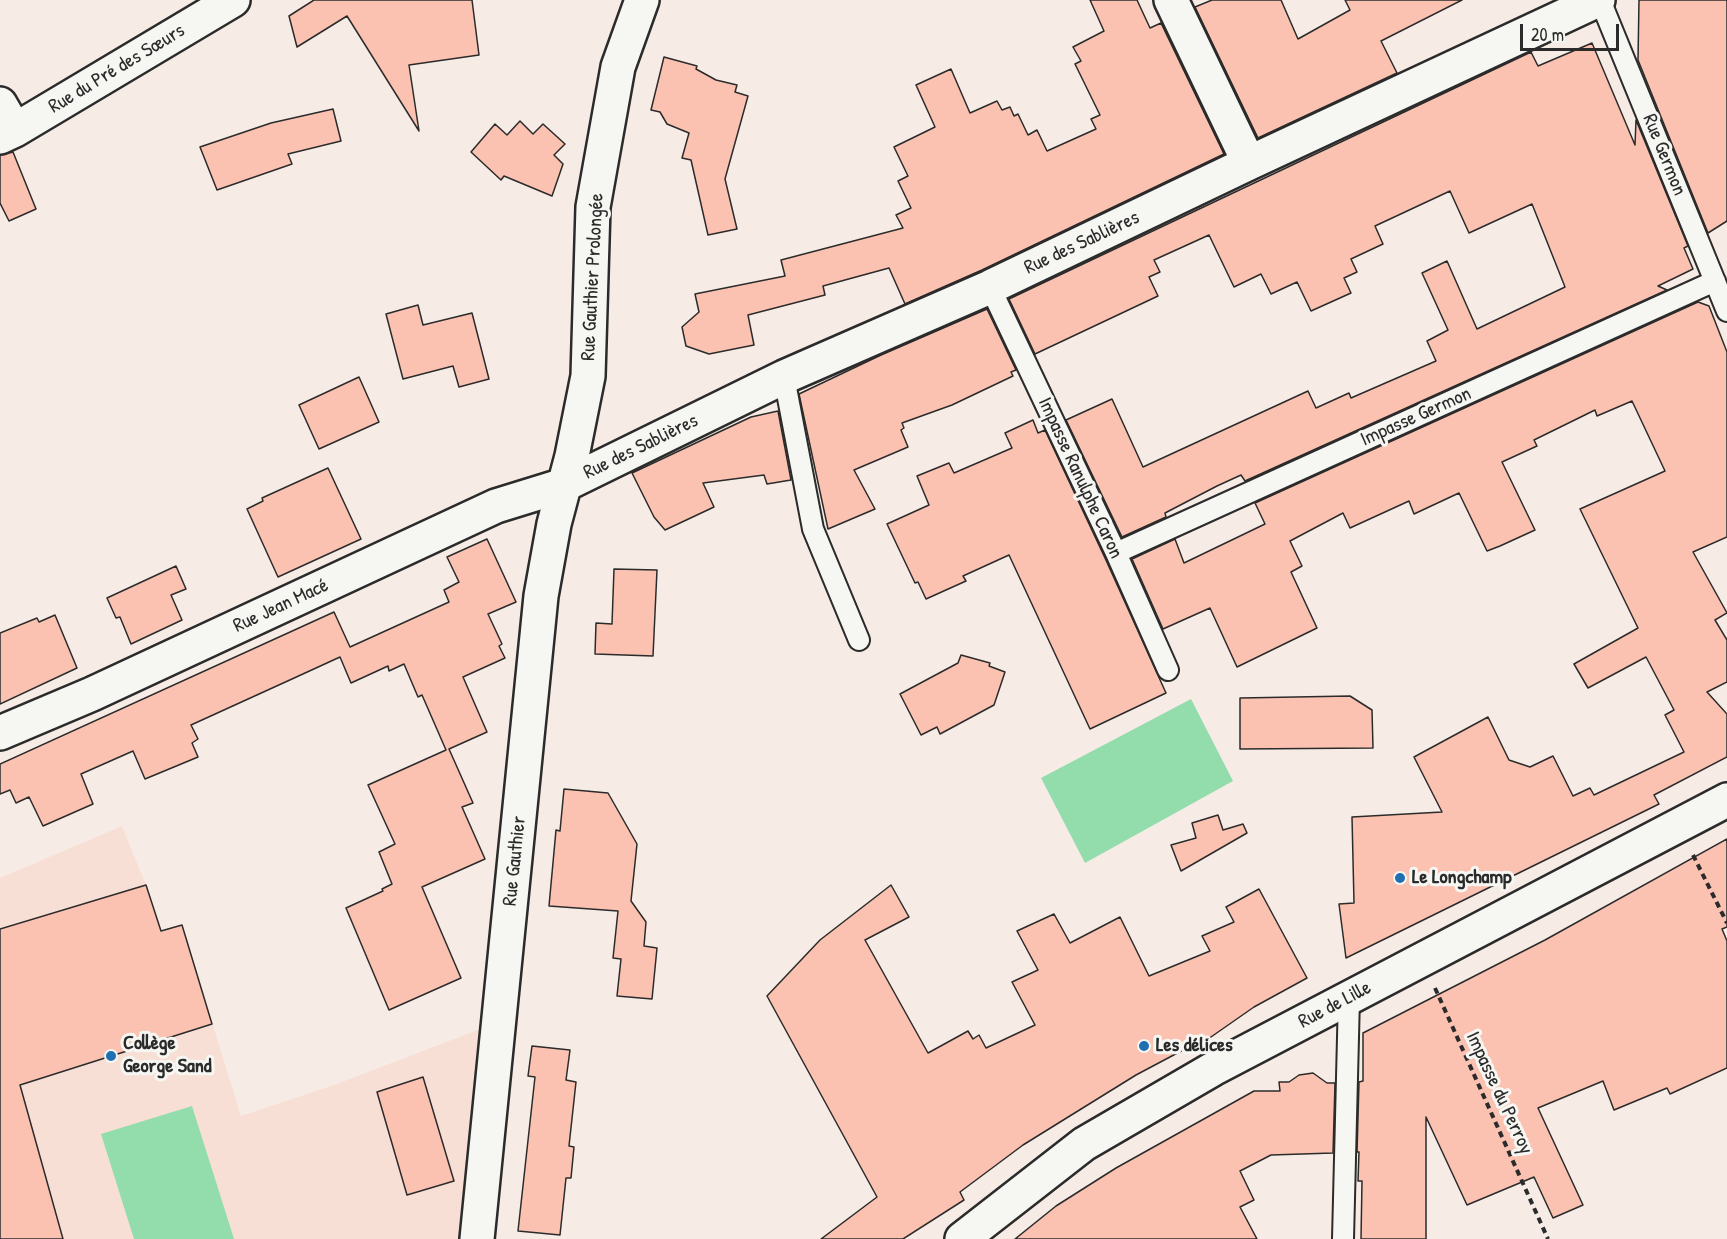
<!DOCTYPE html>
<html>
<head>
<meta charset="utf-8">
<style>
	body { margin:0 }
	#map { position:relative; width:1727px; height:1239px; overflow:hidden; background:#f7ece5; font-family:"Patrick Hand",sans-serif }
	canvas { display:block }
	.scale { position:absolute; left:1520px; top:24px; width:99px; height:27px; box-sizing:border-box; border:3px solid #2b2b2b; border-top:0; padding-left:8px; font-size:18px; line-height:21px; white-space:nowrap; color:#2b2b2b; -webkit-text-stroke:4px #f6f6f2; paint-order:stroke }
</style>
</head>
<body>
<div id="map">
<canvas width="1727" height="1239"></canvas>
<div class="scale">20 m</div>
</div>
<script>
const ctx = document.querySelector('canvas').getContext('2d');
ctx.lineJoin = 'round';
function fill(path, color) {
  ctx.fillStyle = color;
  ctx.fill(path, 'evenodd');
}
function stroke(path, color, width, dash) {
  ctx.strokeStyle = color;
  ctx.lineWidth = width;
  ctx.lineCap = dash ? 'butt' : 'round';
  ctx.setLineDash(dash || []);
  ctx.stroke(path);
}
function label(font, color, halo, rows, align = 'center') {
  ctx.font = font + ' "Patrick Hand",sans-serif';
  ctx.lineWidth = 6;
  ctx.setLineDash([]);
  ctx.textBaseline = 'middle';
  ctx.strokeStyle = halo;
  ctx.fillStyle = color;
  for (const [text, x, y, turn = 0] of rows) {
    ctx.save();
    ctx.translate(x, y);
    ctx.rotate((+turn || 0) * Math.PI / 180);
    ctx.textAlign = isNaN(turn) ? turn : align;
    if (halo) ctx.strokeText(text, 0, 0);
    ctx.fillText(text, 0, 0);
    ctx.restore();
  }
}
const built = new Path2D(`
	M122,826l24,59 15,46 21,-6 59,191 93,-31 149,-57 -22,211h-461v-361z`);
const green = new Path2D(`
	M1191,699l42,82 -148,82 -44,-85z
	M192,1106l42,133h-100l-33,-105z`);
const building = new Path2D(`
	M314,0h158l7,55 -70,10 10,66 -72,-115 -50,31 -8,-31z
	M1090,0h47l13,28 11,-5 63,131 -242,116 -77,34 -16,-36 -66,18 2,9 -77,20 6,30 -45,9 -23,-8 -4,-19 17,-15 -4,-18 90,-18 -4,-16 122,-32 -7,-13 15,-7 -13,-27 10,-5 -14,-29 41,-20 -19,-42 35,-16 19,44 27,-12 5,9 8,-3 4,9 4,-2 10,21 9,-5 10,21 49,-22 -5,-10 9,-4 -25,-51 6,-3 -8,-14 31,-16z
	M1212,0h69l17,39 52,-29 -5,-10h117l-81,41 16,32 -139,65 -63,-131z
	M1639,0h88v221l-19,12 -70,-173z
	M1592,43l43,102 1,-25 52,126 -4,2 9,21 -35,17 9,4 -422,191 -4,-6 -24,11 -52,27 1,4 -44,20 -56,-117 46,-21 31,68 165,-76 8,17 33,-15 2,5 85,-37 -9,-20 21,-11 -26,-57 25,-12 30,68 88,-42 -33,-83 -63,29 -19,-42 -75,35 8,18 -32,15 6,13 -13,6 7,15 -40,18 -14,-29 -26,12 -10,-20 -27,13 -25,-52 -55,25 6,12 -11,5 9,19 -123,58 -26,-55 522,-247 7,14z
	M664,57l33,9 -1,3 20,11 21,5 -2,7 13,4 -23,83 12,50 -29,6 -17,-75 -9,-2 7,-25 -22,-9 -7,-12 -9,-2z
	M333,109l8,32 -53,13 4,10 -75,26 -17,-43 71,-24z
	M520,121l13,13 10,-10 22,20 -11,11 9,9 -11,32 -48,-20 -3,4 -30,-28 24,-28 12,11z
	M13,152l23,57 -27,12 -9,-18v-48z
	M1698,302l11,4 18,46v185l-34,15 34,61 -12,7 12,20v42l-20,10 20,22v43l-73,38 5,9 -313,154 -7,-54 15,-1 -2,-86 90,-5 -28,-55 74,-40 21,43 21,7 23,-11 20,40 17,-8 4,7 90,-43 -19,-37 9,-5 -28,-53 -58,31 -14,-24 64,-36 -58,-119 85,-38 -33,-70 -35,15 -2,-6 -61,30 3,6 -35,16 33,68 -35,16 -13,5 -28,-58 -45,21 -5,-13 -59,27 -7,-15 -53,28 12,25 -11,6 26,56 -80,39 -27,-59 -47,21 -31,-70 43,-20 9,24 81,-39 -10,-21z
	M418,305l5,20 49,-12 17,66 -30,8 -6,-21 -50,13 -17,-65z
	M987,309l29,61 -5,2 2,4 -61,29 -50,18 2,5 -3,2 7,17 -54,23 21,39 -47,20 -29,-135 82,-39z
	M359,377l20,45 -60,27 -20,-44z
	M778,411l13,69 -24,4 -3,-9 -61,8 11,24 -49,23 -11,-13 -22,-44 119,-56z
	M1033,420l5,13 7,-3 60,128 61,135 -76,36 -81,-174 -46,21 3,5 -40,18 -8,-17 -3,1 -28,-59 42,-19 -12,-29 32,-13 5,10 58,-25 -7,-15z
	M328,468l33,71 -83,38 -31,-68 16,-8 -1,-3z
	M487,539l29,63 -28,12 14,30 -3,2 6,12 -42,19 24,55 -38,17 24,54 -11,4 23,52 -63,28 39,91 -72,32 -43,-102 37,-17 -1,-2 10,-5 -13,-32 16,-8 -27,-59 78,-35 -24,-55 -4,2 -14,-33 -15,7 -1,-5 -37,17 -11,-26 -48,22 -101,46 7,14 -6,4 6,14 -53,22 -12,-28 -52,23 12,30 -50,22 -14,-29 -13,6 -6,-13 -10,4v-30l334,-152 16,35 99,-45 -5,-12 15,-8 -12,-25z
	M176,566l10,23 -15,6 11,25 -51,24 -11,-27 -4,1 -9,-20z
	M614,569l43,1 -4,86 -58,-2 1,-31 16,1z
	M55,615l22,53 -77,36v-71l37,-15 2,4z
	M961,655l29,8 -1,3 16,6 -11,33 -54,29 -3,-7 -16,8 -21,-41 58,-31z
	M1350,696l22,14 1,38 -133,1v-51z
	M564,789l44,4 29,51 -6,57 15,21 -2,24 13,2 -5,51 -35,-3 4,-37 -8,-1 5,-47 -69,-5 7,-76 4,1z
	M1218,815l5,15 20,-6 4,9 -66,38 -10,-26 25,-7 -4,-15z
	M1727,839v88l-5,2 5,12v127l-57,26 -3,-6 -53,22 -11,-29 -65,27 45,97 -30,13 -19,-41 -67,28 -41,-88v122h-65l1,-58h-4l1,-29h-2l2,-70 4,-1v-48l182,-93z
	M146,885l15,46 21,-6 30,99 -192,61 43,154h-63v-310z
	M891,885l18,32 -44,23 63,113 40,-22 5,8 6,-4 7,13 49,-23 -23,-43 26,-12 -21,-39 37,-17 16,29 50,-26 29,59 61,-25 -8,-15 32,-14 -8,-15 33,-18 48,89 -53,29 -66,46 -3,-4 -49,26 -113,70 -63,47 4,8 -61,39h-82l56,-42 -110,-201 53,-56z
	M532,1046l38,4 -4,30 10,2 -7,64 5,1 -3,31h-5l-6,57 -42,-4 17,-154 -7,-1z
	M1313,1073l14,10h8l-2,70 -62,2 -31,16 14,29 -14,7 17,32h-242l41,-33 60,-38 138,-77h26l-1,-9h10l10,-7z
	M423,1077l31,104 -47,14 -30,-103z`);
const path = new Path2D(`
	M1693,855l34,68
	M1435,988l113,251`);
const service = new Path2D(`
	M1600,0l127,311
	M990,287l126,266 52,117
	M784,377l29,152 46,111
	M1116,553l599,-272
	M1343,1239l6,-242`);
const minor = new Path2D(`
	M1171,0l78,163
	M0,104l15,26
	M0,137l15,-7 218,-130
	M0,733l92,-39 404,-188 68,-21 220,-108 206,-90 259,-124 349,-163
	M477,1239l64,-643 13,-72 18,-68 16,-80 5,-169 25,-140 24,-67`);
const secondary = new Path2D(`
	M962,1239l122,-95 129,-75 514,-269`);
const markers = [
	[1400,878,6,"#1f6fb2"],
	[1144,1046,6,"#1f6fb2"],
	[111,1056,6,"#1f6fb2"]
];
const streetNames = [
	["Rue du Pré des Sœurs",117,69,-31],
	["Rue Germon",1664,155,68],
	["Rue des Sablières",1082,243,-25],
	["Rue Gauthier Prolongée",593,277,-87],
	["Impasse Germon",1416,417,-24],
	["Rue des Sablières",641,447,-26],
	["Impasse Ranulphe Caron",1080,478,65],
	["Rue Jean Macé",281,606,-25],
	["Rue Gauthier",515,861,-84],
	["Rue de Lille",1335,1005,-28],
	["Impasse du Perroy",1499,1093,65]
];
const poiNames = [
	["Le Longchamp",1412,878],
	["Collège",123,1044],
	["George Sand",123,1067],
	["Les délices",1156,1046]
];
fill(built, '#f8dfd6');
fill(green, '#93dcac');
fill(building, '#fbc2b2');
stroke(building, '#2b2b2b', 1.5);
stroke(service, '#2b2b2b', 24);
stroke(minor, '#2b2b2b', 38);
stroke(secondary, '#2b2b2b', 38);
stroke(path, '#2b2b2b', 4, [6, 4.5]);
stroke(service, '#f6f6f2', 20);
stroke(minor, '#f6f6f2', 33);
stroke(secondary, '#f6f6f2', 33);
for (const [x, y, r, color] of markers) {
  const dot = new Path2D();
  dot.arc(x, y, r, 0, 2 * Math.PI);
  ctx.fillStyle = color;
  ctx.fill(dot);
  stroke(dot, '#f6f6f2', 2);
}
label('20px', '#2b2b2b', '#f6f6f2', streetNames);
label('bold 20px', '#2b2b2b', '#f6f6f2', poiNames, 'left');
</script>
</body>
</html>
